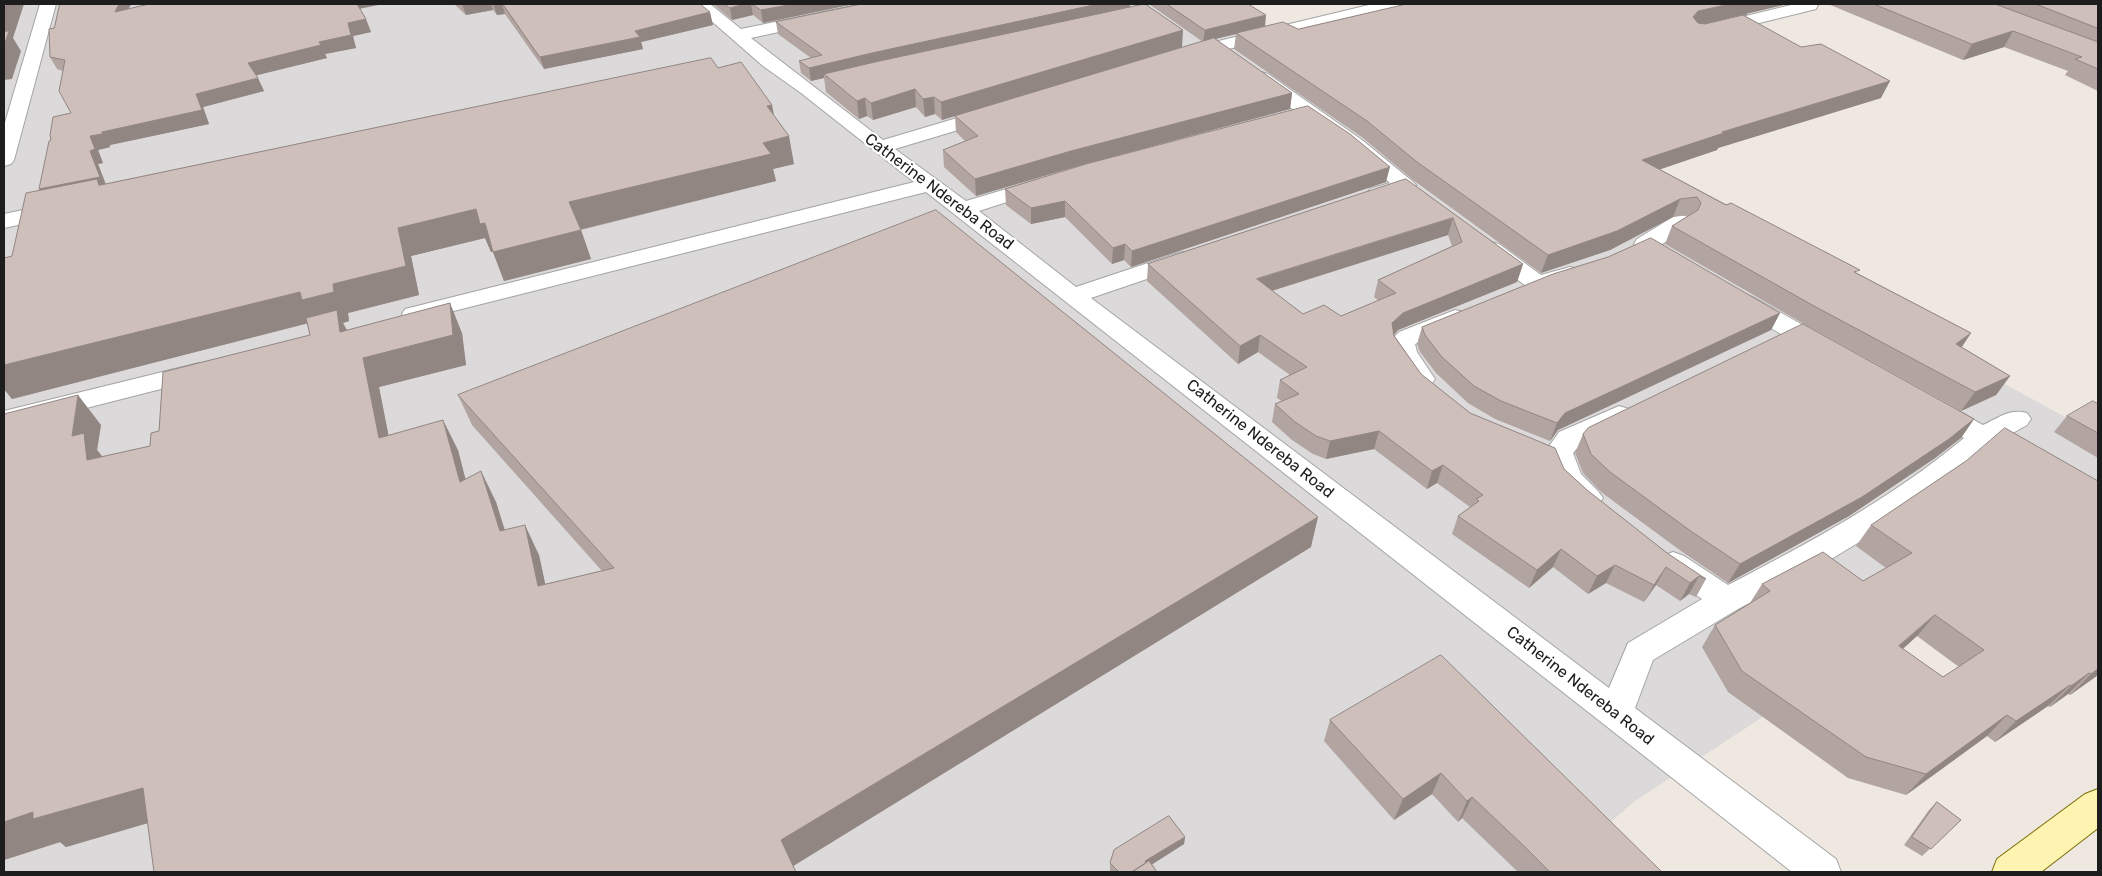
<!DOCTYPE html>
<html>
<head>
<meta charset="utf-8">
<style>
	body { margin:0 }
	#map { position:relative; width:2102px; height:876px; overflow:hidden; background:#efe8e1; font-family:Rubik,sans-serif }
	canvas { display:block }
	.frame { position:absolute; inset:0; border:5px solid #1d1d1d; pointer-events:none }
</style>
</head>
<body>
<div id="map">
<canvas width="2102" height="876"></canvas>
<div class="frame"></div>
</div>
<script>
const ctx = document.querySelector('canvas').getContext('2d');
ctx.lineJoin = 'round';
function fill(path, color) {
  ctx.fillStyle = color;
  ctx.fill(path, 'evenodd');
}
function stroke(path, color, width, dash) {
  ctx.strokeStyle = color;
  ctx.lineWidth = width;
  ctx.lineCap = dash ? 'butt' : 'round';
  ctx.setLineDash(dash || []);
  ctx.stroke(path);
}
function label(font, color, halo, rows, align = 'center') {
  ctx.font = font + ' Rubik,sans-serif';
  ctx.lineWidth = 4.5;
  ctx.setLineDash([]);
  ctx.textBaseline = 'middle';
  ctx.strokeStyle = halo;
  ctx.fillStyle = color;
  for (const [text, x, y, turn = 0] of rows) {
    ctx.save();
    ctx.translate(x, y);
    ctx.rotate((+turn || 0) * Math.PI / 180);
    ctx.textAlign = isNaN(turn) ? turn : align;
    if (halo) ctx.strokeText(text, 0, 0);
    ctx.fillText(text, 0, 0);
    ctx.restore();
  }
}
const residential = new Path2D(`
	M4,4h1202l341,129 551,302v61l-463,305 -82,71h-1549z`);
const street = new Path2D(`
	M40,4h16l-42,156 -3,4 -7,2v-40z
	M692,4h18l31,25 121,-25h31l-2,4 -6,1 -134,29 132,102 101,-30 7,-2 7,2 3,4 -3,4 -103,31 71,52 67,-20 7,-2 7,2 4,4 -4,4 -68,22 97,76 99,-33 8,-2 8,2 3,5 -3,5 -100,34 518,390 19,-45 74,-44 -40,-27 -4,-8 4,-8 11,-4 11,4 44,29c83,-43 164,-87 236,-147l-38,-21 -4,-6 4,-6c19,-6 40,11 57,20 15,-7 27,-17 44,-12l4,6 -4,6 -34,19 -44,37 -88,60 -33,20 -90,48 -85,51 -18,48 201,151 5,13h-49l-866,-680 -512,129 -9,-2 -3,-5 3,-5 509,-127 -113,-89 -38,-27z
	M1373,4h27l-2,4 -211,51 -6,-1 -3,-4 3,-4z
	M1795,4l23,1 -2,4 -101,25 -6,-1 -3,-4 3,-4z
	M1261,72l7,2 94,66 50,41 4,4 -4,4 -34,11 -8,-1 -3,-5 3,-5 20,-6 -42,-35 -94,-66 -2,-4 2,-4z
	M56,203l8,2 3,5 -3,5 -60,13v-14z
	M1681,215l8,2 3,5 -3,5c-15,9 -34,26 -52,22l-3,-5 3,-5 36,-22z
	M1491,242l8,2 42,31 29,-8 8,2 4,5c-7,10 -41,18 -52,15l-47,-35 -3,-5 3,-5z
	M1744,295l9,2 80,45 4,6 -4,6 -9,2 -9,-2 -80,-47 -3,-5 3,-5z
	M1455,310l9,2 3,5 -3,5 -49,22 2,8 18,27 -4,6 -9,2 -9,-2 -22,-33 -2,-10 10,-10z
	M199,363l9,2 4,6 -4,6 -204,52v-18z
	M1619,406l10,3 3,6 -3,6 -50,25 -6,7 8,21 17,17 5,7 -5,7c-32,10 -45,-29 -53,-53l14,-20z`);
const secondary = new Path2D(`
	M2098,789v39l-57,44h-49l5,-13 88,-65z`);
const wall = new Path2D(`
	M60,4h71l-2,4 231,1 11,23 -18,4 3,12 -31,6 2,4 -71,17 8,16 -61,16 6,17 -99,21v2l-12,3 5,13 -5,1 8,20 612,-116 56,48 20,48 -21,5 3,12 -195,49 10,29 -87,22 -11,-29h-2l-6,-14 -74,18 8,39 -71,18 1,8 -6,2 4,7 115,3 4,32 -87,22 9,48 70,15 7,29 31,23 9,28 34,25 6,29 57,-13 -130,-146 -14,-30 853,152 -518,319 -645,-43 -82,24 -6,-5 -56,18 97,-435 -4,25 6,7 47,-11 9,-15 151,-96 -3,-12 -295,76 -8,-10v-131l8,-2 28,-65 11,-51 20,-27 -8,-42 -6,-2 -7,-12 4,-29z
	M454,4h246l13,21 -72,17 2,7 -99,20 -39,-55 -8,1 -4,-5 -27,5z
	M713,4h141l-91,19 -10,-8 -21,5z
	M1130,4v3l52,40 -127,39 148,-44 -54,-38h99l17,22 33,3 449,-15 -2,3 136,81 -163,50 -1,2 -58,19 312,164 -9,14 48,29 -14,19 -35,16 -157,-87 -139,-80 7,-18 17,-11 -16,2 -63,33 -69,23 -128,-93 -50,-42 -129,-89 2,-15 -21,5 77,54 -2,16 -219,59 -95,28 -32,-29 -1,-17 22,-9 -9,-9 -1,-16 -13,4 -7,-6 -10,3 -9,-10 -43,13 -6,-4 -8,3 -33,-27 -2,-14 -13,3 -10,-8 -2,-12 12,-3 -33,-24 -2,-12z
	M1828,4h270v87l-33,-16 3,-4 -64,-24 -41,13z
	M1406,179l117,85 -6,18 -119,48 -4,5 27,39 49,39 94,56 23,21 80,63 39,26 -10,18 -7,-3 -9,7 -24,-16 -12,17 -38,-19 -18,11 -35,-27 -24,21 -77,-54 6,-18 12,-9 -33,-24 -10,6 -53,-40 -48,10 -13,-5 -21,-14 -20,-18 3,-18 7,-3 -5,-3 3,-18 10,-5 -32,-23 -20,12 -91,-83 1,-17zM1448,235l4,11 -74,34 -4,17 5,4 -38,15 -38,-2 -31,-23z
	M1386,182l-255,85 -7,-7 -12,4 -47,-47 -34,7 -25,-19 -1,-16z
	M1780,313l-9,17 -213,100 -8,11 -55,-22 -27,-16 -32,-30 -16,-21 -3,-8 5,-17z
	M2098,404v54l-44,-26 13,-16z
	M1974,419l-13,19 -26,20 -86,58 -121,67 -47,-32 -80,-59 -18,-19 -8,-20 8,-19z
	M2098,481v194l-28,20 -2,-1 -18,13 -2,-1 -53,36 -8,-6 -81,59 -58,-17 -120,-86 -26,-45 13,-22 35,-22 12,-19 101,-3 23,-13 -30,-22 15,-21zM1917,636l42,31 -16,10 -40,-28z
	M1330,720l332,152h-144l-56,-54 -4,4 -26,-28 -38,26 -70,-79z
	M1937,802l24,18 -39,36 -18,-11 25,-35z
	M1185,837l-1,7 -32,20 5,8h-46l-1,-1v-8z`);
const shadedWall = new Path2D(`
	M6,4h18l-11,34 8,13 -9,28 -8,1v-71z
	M119,4h12l-9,20 -7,-12z
	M356,4h27l-24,5z
	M462,4h29l2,6 -27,5z
	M493,4h9l3,10 -8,1z
	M745,4h6l2,11 -21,5 -2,-12z
	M794,4h60l-91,19 -2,-13z
	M1098,4h32v5l-306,65v4l-13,3 -2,-13 63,-15z
	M1730,4h58l-96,23 1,-10 5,-6z
	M710,12l3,13 -72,17 2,7 -99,20 -4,-12 95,-26z
	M1266,15l-1,12 -29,6v1l-33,8 2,-12z
	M366,19l5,13 -18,4 3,12 -31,6 2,4 -73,18 -6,-13 71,-21 29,-19z
	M1183,30l-1,17 -240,73 -1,-18z
	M2013,31l-9,16 -41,13 9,-16z
	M258,78l6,13 -61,16 6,17 -99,21v2l-12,3 5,13 -5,1 10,27 -60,12 -9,-14 51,-38v-15l106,-42z
	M1890,81l-9,17 -163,50 -1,2 -82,28 7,-18 80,-28z
	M915,89l1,18 -43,13 -2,-17z
	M1292,93l-2,16 -219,59 -95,28 -1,-17 96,-28z
	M934,97l1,17 -10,3 -2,-18z
	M865,98l2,18 -8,3 -2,-18z
	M772,105l5,26 -10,-25z
	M789,136l5,28 -21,5 3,12 -198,49 -9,-28 194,-59z
	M1390,167l-4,15 -255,85 1,-16z
	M1680,199l-7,18 -63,33 -69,23 7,-18z
	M1065,201v16l-34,7v-16z
	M476,209l9,14 11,28 -5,1 -6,-14 -74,18 8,39 -71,18 1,8 -6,2 9,17 -39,-18 -301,77 -8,-10v-24l329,-81 65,-56z
	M1453,218l-5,17 -193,61 2,-17z
	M581,230l10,29 -87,22 -11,-29z
	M1125,244l-1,16 -12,4 1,-16z
	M1523,264l-6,18 -119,48 -10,11 4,-18 11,-10z
	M450,303l12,30 4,32 -87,22 16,81 -16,-30 -16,-80z
	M1780,313l-9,17 -213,100 -8,11 7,-18 8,-10z
	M1971,333l-13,19 -2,-8z
	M1260,335l-2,17 -20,12 2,-18z
	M2010,376l-14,19 -35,16 14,-19z
	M78,395l23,30 -4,25 10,13 -20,-3 -15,-24z
	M1974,419l-13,19 -26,20 -86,58 -121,67 12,-19z
	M443,420l15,30 16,62 -14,-30z
	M1379,431l-5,18 -48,10 4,-18z
	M1443,465l-6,18 -10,6 5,-18z
	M481,471l15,31 18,60 -14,-31z
	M1318,517l-7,30 -521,321 -9,-28z
	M525,525l14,30 13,61 -14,-30z
	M1561,549l-8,18 -24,21 8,-18z
	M1615,565l-9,18 -18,11 9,-18z
	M1666,567l-10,18 -12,17 10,-17z
	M1699,576l-10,18 -9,7 10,-18z
	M1935,615l-18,21 -35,31 17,-21z
	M2098,669v6l-28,20 21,-21z
	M2089,673l-21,21 -18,13 21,-21z
	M2070,685l-22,21 -53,36 21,-21z
	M2007,715l-20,21 -81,59 20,-21z
	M1441,773l-9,21 -38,26 9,-21z
	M143,788l29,28 -106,31 -6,-5 -56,18v-38l29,-10z
	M1472,797l-10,21 -4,4 9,-21z
	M1185,837l-1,7 -36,23 -3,-6z`);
const building = new Path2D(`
	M60,4h59l-4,8 34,-8h208l9,15 -18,4 3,12 -32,7 2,3 -73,18 10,15 -62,16 6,16 -100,22v2l-12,2 5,13 -5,2 10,26 -61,12 10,-48 2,-1 -1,-5 3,-18 18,-4 -12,-22 6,-31 -15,-3 -1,-28 5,-1z
	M503,4h197l10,8 -75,19 5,6 -100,20z
	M725,4h20l-15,4z
	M752,4h42l-33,6z
	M862,4h236l-226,49 -63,15 -10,-7 23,-6 -46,-33z
	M1144,4h1l38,26 -242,72 -7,-5 -11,2 -8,-10 -44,14 -6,-5 -8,3 -33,-27 51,-12z
	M1167,4h81l18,11 -61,15z
	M1407,4h323l-32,7 -5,6 5,6 7,1 42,-10 -4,1 58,32 20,-3 69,37 -168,51 2,1 -82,27 84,45 5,-2 129,67 -6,2 117,61 -15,11 54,32 -35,16 -161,-86 -142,-80 26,-16 3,-7 -4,-6 -17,2 -63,32 -69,24 -131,-93 -50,-41 -131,-88 47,-11 15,7z
	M1874,4h121l103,38v27l-23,-10 7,-2 -69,-26 -41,13z
	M2036,4h62v24z
	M9,31l-5,15v-14z
	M1214,38l78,55 -221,58 -96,28 -32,-29 35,-14 -23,-20z
	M711,58l7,10 23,-6 31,43 -5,1 22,30 -26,7 8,11 -202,48 12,28 -88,22 -8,-29 -5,1 -4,-15 -78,19 8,38 -73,18 1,8 -32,8 -2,-8 -296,73v-107l8,-2 14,-63 71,-14 2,6z
	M1308,106l42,28 40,33 -258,84 -7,-7 -12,4 -48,-47 -34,7 -26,-19 81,-25z
	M1406,179l117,85 -120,49 -11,10 2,13 27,38 49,39 85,35 9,21 23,21 80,63 39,26 -7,-3 -9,7 -24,-16 -12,18 -39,-20 -18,11 -36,-27 -24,21 -79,-54 21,-15 -3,-2 7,-4 -40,-30 -11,6 -53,-40 -49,10 -14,-5 -21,-14 -20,-18 24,-10 -19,-14 27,-13 -47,-32 -20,11 -92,-82zM1453,218l9,24 -84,38 18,13 -55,23 -17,-11 -21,9 -46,-35z
	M936,210l382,307 -537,323 15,32h-642l-11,-84 -110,31v-7l-29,10v-408l74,-19 -6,41 12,-3 3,27 63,-14 1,-13 8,-2 4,-59 147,-37 -4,-17 31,-8 3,22 110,-29 3,32 -90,23 16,80 64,-18 17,62 21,-11 19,60 25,-6 13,61 76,-18 -156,-173z
	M1651,238l129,75 -215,100 -8,10 -56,-22 -27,-15 -33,-30 -16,-21 -3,-8 131,-53 55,-17z
	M1803,324l171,95 -25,20 -87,58 -122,67 -48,-32 -82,-60 -19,-18 -8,-20 5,-6z
	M2093,401l5,3v29l-31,-17z
	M2005,428l93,53v188l-7,5 -2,-1 -18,13 -1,-1 -54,36 -9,-6 -81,59 -60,-17 -124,-86 -27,-46 55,-34 -8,-7 61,-32 40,29 49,-28 -41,-28 95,-64zM1935,615l49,35 -41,27 -44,-31z
	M1441,655l221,217h-112l-25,-25 -53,-50 -5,4 -26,-28 -38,26 -73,-79z
	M1937,802l24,18 -30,29 -19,-12z
	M1169,816l16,21 -40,24 1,2 -14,9h-13l-9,-9 4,-13z
	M1149,861l8,11h-25z`);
const streetNames = [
	["Catherine Ndereba Road",939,192,37],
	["Catherine Ndereba Road",1260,439,38],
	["Catherine Ndereba Road",1580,686,38]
];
fill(residential, '#dbd9da');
stroke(street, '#a4a4a4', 2);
stroke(secondary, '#776d00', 2);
fill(street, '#fff');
fill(secondary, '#fef3b1');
fill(wall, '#b2a4a0');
fill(shadedWall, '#918682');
fill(building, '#cfbfba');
stroke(building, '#918682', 1);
label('16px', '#1d1d1d', '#fff', streetNames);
</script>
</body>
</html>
